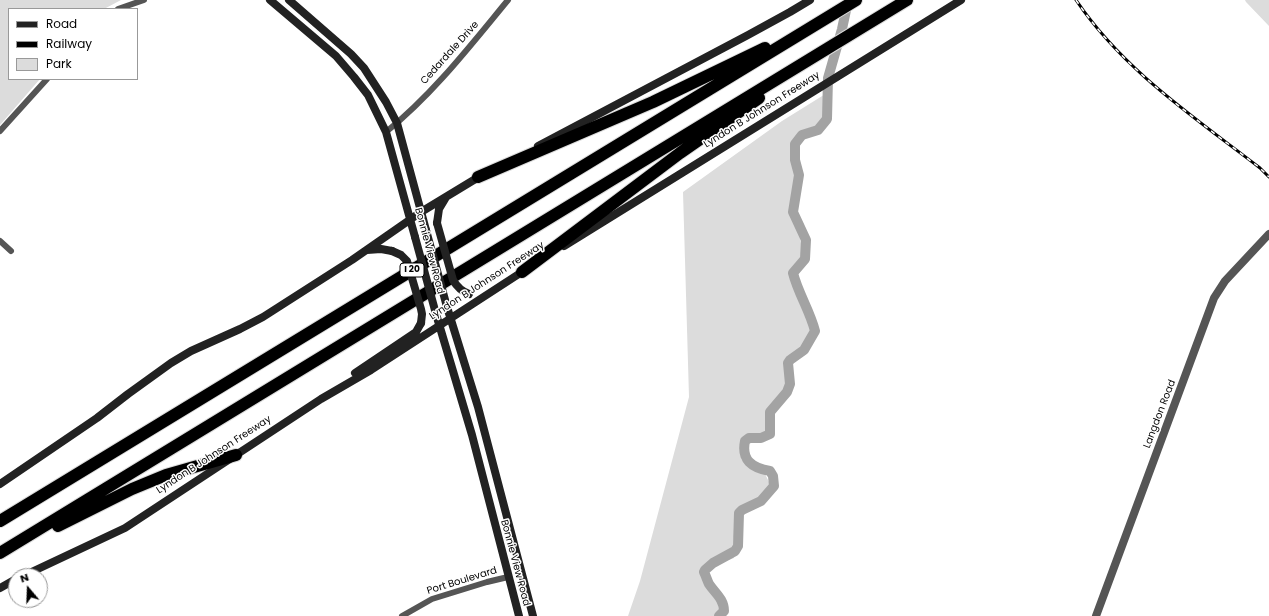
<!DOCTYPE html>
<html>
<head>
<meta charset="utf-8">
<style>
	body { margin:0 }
	#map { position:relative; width:1269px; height:616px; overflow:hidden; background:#fff; font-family:Poppins,sans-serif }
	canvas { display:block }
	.legend { position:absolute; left:8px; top:8px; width:130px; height:72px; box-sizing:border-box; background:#fff; border:1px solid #999; margin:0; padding:5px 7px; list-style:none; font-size:12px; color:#000 }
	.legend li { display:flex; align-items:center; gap:8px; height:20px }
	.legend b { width:20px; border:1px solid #999 }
	.north { position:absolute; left:8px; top:568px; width:40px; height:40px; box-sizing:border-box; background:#fff; border:1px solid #999; border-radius:50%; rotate:341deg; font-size:11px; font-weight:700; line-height:16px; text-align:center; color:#000 }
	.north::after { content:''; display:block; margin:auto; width:14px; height:18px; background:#000; clip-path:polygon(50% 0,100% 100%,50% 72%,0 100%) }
</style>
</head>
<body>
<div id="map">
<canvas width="1269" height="616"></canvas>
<ul class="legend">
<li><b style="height:5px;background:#222"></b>Road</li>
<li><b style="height:5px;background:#000"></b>Railway</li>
<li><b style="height:11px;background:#dcdcdc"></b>Park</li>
</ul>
<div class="north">N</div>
</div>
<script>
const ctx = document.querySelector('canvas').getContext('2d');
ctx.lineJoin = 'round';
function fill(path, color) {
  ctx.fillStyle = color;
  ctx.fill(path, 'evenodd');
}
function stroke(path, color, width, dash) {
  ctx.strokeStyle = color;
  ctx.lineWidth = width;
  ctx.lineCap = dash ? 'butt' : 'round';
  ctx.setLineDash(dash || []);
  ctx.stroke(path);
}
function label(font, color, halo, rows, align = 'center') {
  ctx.font = font + ' Poppins,sans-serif';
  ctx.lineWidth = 3;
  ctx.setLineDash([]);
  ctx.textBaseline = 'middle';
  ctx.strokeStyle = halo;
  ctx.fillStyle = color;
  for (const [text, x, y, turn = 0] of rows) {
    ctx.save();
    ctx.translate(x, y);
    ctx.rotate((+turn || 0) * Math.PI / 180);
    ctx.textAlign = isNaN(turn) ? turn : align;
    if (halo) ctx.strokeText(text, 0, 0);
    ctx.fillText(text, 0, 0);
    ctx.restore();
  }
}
const green = new Path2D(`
	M0,0h121l-17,9h-95v70h31l-40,46z
	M1245,0h24v26l-23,-24z
	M827,93l-3,26 1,8 -8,8 -8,1 -13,10 -5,12 7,26 -7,30 9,19 3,32 -11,12 2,11 7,19 9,11 3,15 -8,20 -18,10v26l-20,23 1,23 -7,7h-15l-5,6v11l16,13 8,2 7,14 -10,14 -15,9 -10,4 -5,37 2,6 -20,7 -11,14 20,27 -1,10h-94l12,-35 49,-184 -6,-205 99,-71z`);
const river = new Path2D(`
	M719,616l5,-5c0,-12 -9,-18 -15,-27 -2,-4 -3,-8 -5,-12l1,-2 8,-7 22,-12 3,-5 1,-33 3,-3 19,-9 13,-15 -1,-10 -3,-5c-18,-3 -29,-11 -25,-30l4,-3h12l9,-4v-22l17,-20 3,-8 -2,-21 2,-3 14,-10 11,-19c-5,-20 -17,-38 -22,-58l12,-14 1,-19 -13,-28 6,-37 -4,-15v-16l7,-9 16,-5 9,-11 1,-41 14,-49 6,-28`);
const minor = new Path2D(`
	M118,9l26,-9
	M0,131l47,-52
	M386,132c47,-38 84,-86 122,-132
	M0,241l11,10
	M402,616l30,-17 55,-17 21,-5`);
const tertiary = new Path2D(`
	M1096,616l118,-318 11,-17 44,-47`);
const secondary = new Path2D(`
	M270,0l66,56 18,21 14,18 18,37 29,105
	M289,0l62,54 13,14 22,34 11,21 29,107
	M538,146l210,-111 42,-23 20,-12
	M437,223l2,-14 6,-10
	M564,246l397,-246
	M367,250l14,-1 11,2
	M447,307l31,100 55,209
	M436,314l36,121 47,181
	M355,373l61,-41 5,-9
	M0,484l97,-66 31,-24 43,-31 20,-12 49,-22 23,-12 89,-57 69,-48 61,-37
	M23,576l102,-48 196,-129 50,-29 154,-100
	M0,588l16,-9`);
const motorway = new Path2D(`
	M478,177l175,-75 112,-54
	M522,272l158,-119 79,-55
	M0,521l856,-521
	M58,526l74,-37 34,-14 70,-20
	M0,553l907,-553`);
const rail = new Path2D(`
	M1076,0c47,70 118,117 184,168l9,9`);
const secondaryBridge = new Path2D(`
	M437,223l16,57c4,7 8,11 16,14
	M426,230l21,77
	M415,237l21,77
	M392,251l9,4 6,6 14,48 1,5 -1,9`);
const shields = [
	[412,270,24]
];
const shieldNames = [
	["I 20",412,270]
];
const streetNames = [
	["Cedardale Drive",450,53,-48],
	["Lyndon B Johnson Freeway",762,110,-32],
	["Bonnie View Road",429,251,75],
	["Lyndon B Johnson Freeway",487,281,-33],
	["Langdon Road",1160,414,-69],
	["Lyndon B Johnson Freeway",214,455,-33],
	["Bonnie View Road",515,563,75],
	["Port Boulevard",462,581,-17]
];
fill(green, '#dcdcdc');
stroke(river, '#a3a3a3', 10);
stroke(motorway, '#dbdbdb', 14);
stroke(minor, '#555', 6);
stroke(tertiary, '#555', 8);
stroke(secondary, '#222', 8);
stroke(motorway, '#000', 12);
stroke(rail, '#000', 3);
stroke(rail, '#fff', 1.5, [4.5]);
stroke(secondaryBridge, '#222', 8);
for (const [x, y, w] of shields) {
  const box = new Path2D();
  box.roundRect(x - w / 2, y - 7, w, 14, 3);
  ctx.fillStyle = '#fff';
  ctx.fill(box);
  stroke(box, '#000', 1);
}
label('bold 9px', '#000', null, shieldNames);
label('10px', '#000', '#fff', streetNames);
</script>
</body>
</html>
